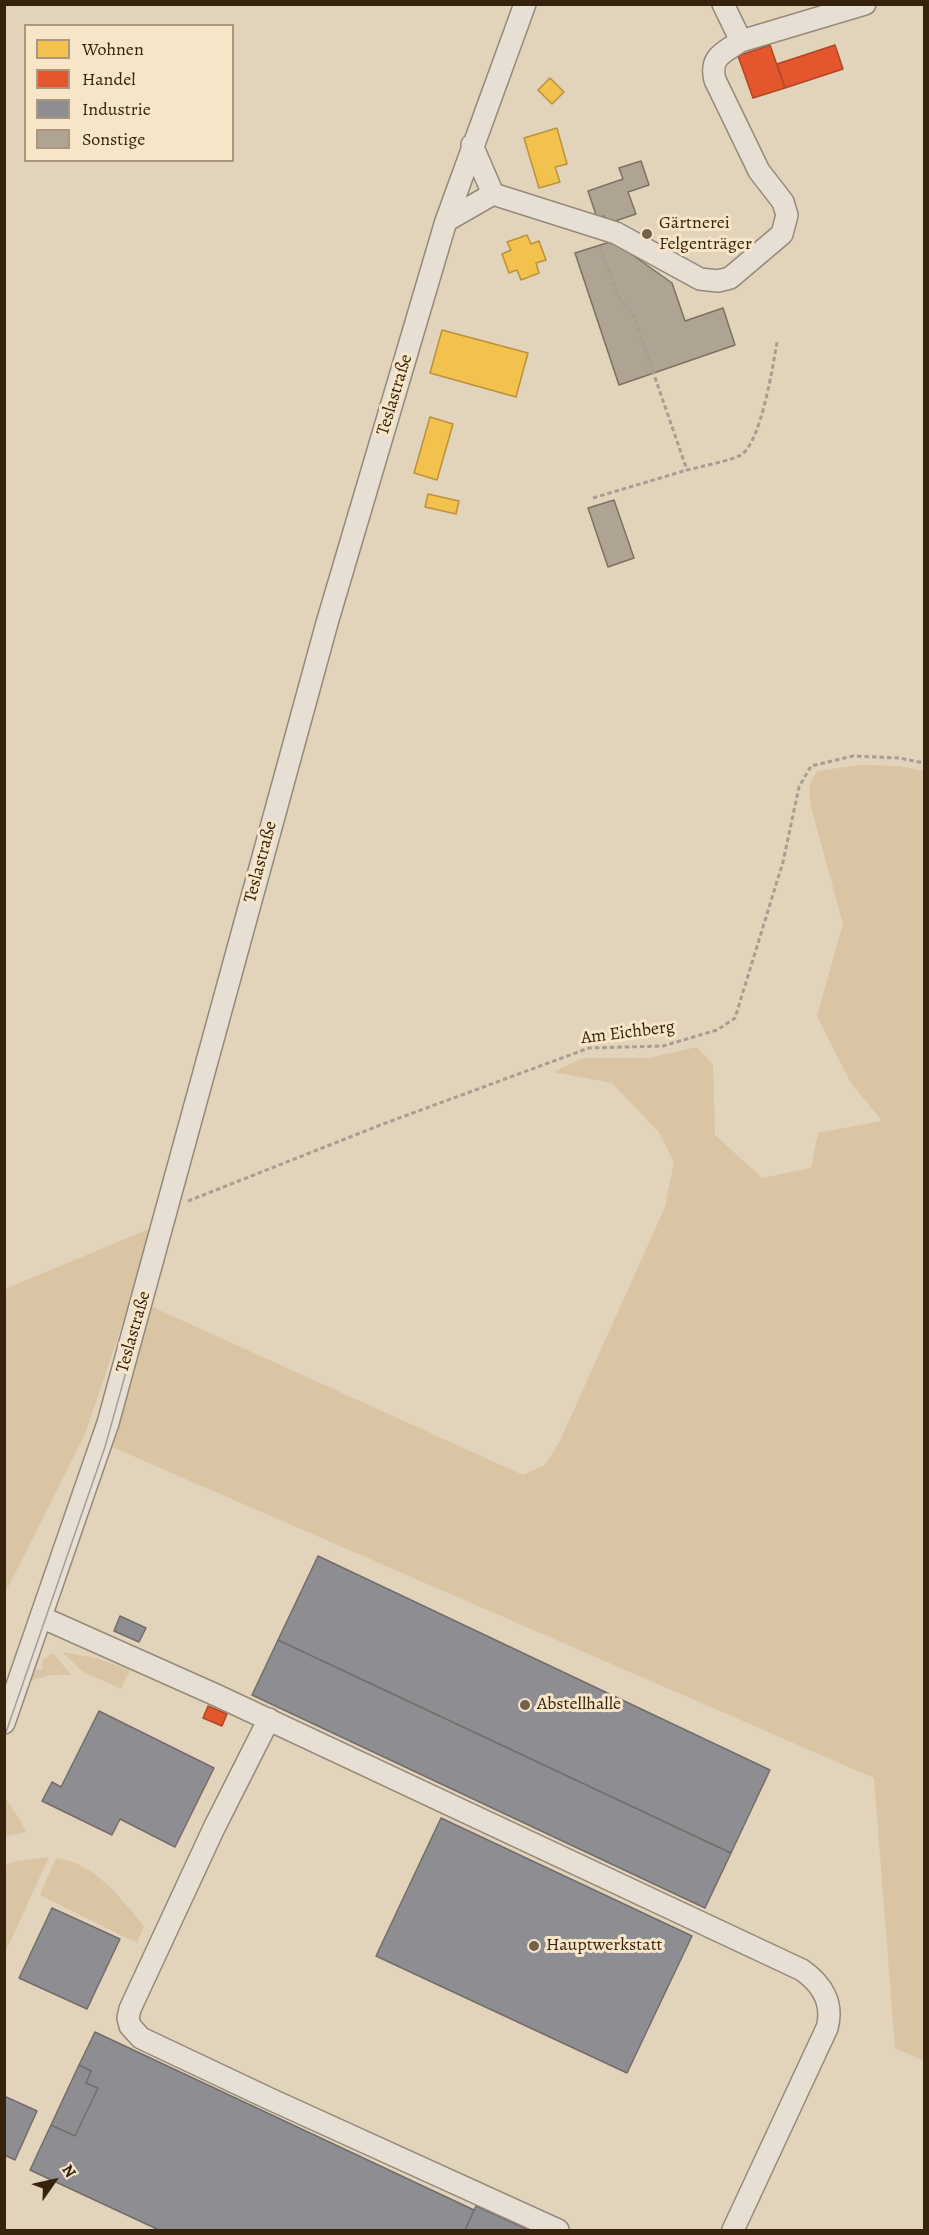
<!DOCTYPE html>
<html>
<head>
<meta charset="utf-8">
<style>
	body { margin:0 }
	#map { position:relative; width:929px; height:2235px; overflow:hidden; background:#e2d3bb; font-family:Alegreya,serif }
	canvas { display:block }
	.frame { position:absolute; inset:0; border:6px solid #36230e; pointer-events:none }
	.legend { position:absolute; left:24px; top:24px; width:210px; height:138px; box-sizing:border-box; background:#f7e5c8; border:2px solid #aa977e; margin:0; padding:8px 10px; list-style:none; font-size:18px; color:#36230e }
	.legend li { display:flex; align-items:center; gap:12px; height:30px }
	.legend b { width:30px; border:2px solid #aa977e }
	.north { position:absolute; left:24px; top:2151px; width:60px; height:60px; -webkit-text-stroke:4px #f7e5c8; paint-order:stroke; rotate:56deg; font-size:16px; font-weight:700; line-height:24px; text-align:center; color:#36230e }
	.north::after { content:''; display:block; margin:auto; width:21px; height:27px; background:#36230e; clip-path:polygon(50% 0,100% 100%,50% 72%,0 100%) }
</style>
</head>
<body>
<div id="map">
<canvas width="929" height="2235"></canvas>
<div class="frame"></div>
<ul class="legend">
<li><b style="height:16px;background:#f2c14e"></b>Wohnen</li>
<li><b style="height:16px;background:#e4572e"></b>Handel</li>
<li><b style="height:16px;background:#8d8d92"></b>Industrie</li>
<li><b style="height:16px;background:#afa493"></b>Sonstige</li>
</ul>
<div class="north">N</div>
</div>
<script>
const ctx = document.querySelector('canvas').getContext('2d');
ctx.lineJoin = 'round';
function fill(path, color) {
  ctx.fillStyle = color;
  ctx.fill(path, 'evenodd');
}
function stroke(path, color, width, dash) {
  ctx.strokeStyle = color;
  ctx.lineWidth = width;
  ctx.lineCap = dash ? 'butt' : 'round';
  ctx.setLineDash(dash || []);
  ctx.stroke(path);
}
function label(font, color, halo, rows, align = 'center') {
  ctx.font = font + ' Alegreya,serif';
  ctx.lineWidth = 6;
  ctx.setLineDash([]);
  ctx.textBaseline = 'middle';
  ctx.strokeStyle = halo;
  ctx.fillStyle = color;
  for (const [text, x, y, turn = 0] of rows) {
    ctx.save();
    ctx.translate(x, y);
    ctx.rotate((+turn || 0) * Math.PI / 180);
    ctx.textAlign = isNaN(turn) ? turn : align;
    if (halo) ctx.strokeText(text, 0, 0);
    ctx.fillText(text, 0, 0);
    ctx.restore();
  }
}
const green = new Path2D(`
	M860,765l39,1 25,5v1290l-29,-13 -21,-270 -762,-331 38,-141 373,169 22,-10 14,-22 106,-236 9,-45 -16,-31 -46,-48 -58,-11 29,-14h66l48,-11 16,18 2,70 47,43 49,-10 7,-35 64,-12 -31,-38 -34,-67 26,-92 -33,-121v-19l7,-13z
	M149,1229l-10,46 -54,159 -80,159v-304z
	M62,1652l34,6 34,12 -9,19 -39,-18z
	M53,1653l18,22h-20l-22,6 5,-12 8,1 1,-3 -2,-1 2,-6z
	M5,1797l22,35 -22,4z
	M49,1857l-44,96v-88l12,-4z
	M56,1858c39,5 64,40 88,68l-7,17 -97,-48z`);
const homes = new Path2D(`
	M550,78l14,14 -12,12 -14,-14z
	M557,128l10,36 -12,3 5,15 -21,6 -15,-50z
	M527,235l4,9 8,-3 7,19 -10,3 3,10 -18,7 -4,-10 -8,3 -7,-19 9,-4 -4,-8z
	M442,330l86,23 -12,44 -86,-24z
	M430,417l23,7 -16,56 -23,-7z
	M428,494l31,7 -3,13 -31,-7z`);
const shops = new Path2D(`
	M770,45l15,43 -32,10 -15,-42z
	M835,45l8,24 -58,19 -8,-24z
	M208,1706l19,8 -5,12 -19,-8z`);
const industry = new Path2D(`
	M318,1556l452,214 -39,83 -453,-213z
	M120,1616l26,12 -7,14 -25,-11z
	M278,1640l453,213 -26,55 -453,-213z
	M99,1711l115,57 -39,79 -55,-28 -8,16 -70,-34 10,-19 9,5z
	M441,1818l251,118 -65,137 -251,-117z
	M52,1908l68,31 -33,70 -68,-31z
	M95,2032l379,178 -9,20h-306l-129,-60 21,-45 24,11 23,-48 -12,-5 5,-12 -12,-6z
	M79,2065l12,6 -5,12 12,5 -23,48 -24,-11z
	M4,2096l33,15 -22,49 -11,-5z
	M476,2206l53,24h-64z`);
const building = new Path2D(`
	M641,161l8,24 -21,7 8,22 -30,10 -2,-8 -7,2 -9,-27 35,-12 -4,-11z
	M613,241l59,42 13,38 38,-13 12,37 -116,40 -44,-132z
	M614,500l20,58 -26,9 -20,-59z`);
const path = new Path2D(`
	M600,247l18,49 15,18 54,156c12,-3 46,-10 54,-15 20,-13 32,-89 36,-113
	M593,498l94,-28
	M188,1201l195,-77 206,-76 74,-2 54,-16 18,-12 48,-156 16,-75 12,-21 42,-10 46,2 25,5`);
const minor = new Path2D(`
	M723,4l18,37 124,-37
	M472,145l21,49 123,39 84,46 18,2 12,-3 52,-44 5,-19 -4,-13 -24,-31 -44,-91c-6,-23 9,-28 26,-39
	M446,221l47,-27
	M41,1617l175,78 586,275c20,14 32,33 25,58l-94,202
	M269,1719l-55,109 -84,181 -2,9 2,8 11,12 129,61 288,131
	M4,1723l104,-300 219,-800 119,-402 79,-217`);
const tram = new Path2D(`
	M4,1738l101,-291 21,-75`);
const markers = [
	[647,234,6,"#72614b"],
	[525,1705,6,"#72614b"],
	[534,1946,6,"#72614b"]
];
const poiNames = [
	["Gärtnerei",659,224],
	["Felgenträger",659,245],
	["Abstellhalle",537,1705],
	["Hauptwerkstatt",546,1946]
];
const streetNames = [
	["Teslastraße",395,395,-73],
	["Teslastraße",261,862,-75],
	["Am Eichberg",628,1033,-7],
	["Teslastraße",134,1332,-74]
];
fill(green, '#d9c4a3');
fill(homes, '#f2c14e');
stroke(homes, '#ba923b', 1.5);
fill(shops, '#e4572e');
stroke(shops, '#b04724', 1.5);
fill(industry, '#8d8d92');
stroke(industry, '#736d6a', 1.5);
fill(building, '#afa493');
stroke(building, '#7c7263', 1.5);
stroke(minor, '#948a7a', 24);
stroke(path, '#a69e93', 3, [4.5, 3]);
stroke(minor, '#e7dfd3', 21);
stroke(tram, '#a69e93', 1.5);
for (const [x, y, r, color] of markers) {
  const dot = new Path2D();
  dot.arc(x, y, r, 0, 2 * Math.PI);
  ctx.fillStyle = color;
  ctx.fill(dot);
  stroke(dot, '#f7e5c8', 2);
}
label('18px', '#36230e', '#f7e5c8', poiNames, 'left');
label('18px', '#36230e', '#f7e5c8', streetNames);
</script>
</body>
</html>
